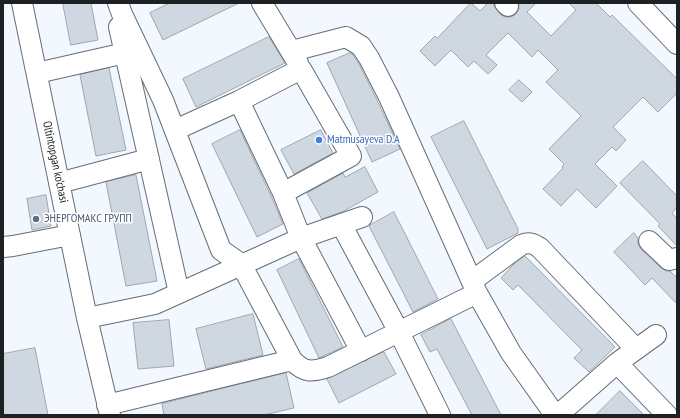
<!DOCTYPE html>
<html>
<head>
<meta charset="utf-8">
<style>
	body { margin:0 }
	#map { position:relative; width:680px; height:418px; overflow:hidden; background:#f3f7fe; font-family:"PT Sans Narrow",sans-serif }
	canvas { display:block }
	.frame { position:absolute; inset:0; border:4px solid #1e2124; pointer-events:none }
</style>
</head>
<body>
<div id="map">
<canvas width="680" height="418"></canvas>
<div class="frame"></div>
</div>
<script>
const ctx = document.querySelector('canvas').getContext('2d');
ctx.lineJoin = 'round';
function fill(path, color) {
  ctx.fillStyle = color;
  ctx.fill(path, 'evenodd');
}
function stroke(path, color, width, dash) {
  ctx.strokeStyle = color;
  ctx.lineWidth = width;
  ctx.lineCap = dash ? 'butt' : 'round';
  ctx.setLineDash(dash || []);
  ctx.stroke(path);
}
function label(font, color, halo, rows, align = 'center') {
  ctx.font = font + ' "PT Sans Narrow",sans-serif';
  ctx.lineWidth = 3;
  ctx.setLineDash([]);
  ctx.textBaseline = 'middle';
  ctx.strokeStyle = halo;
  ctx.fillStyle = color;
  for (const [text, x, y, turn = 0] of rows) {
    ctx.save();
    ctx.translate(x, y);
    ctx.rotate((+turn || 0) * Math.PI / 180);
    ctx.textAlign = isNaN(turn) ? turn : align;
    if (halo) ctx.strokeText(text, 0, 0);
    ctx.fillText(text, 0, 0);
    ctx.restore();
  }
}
const building = new Path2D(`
	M63,3h28l7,37 -27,5z
	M170,3h69l-76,37 -13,-27z
	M471,3l9,8 8,-8h6v3l6,8 5,3h6l5,-3 3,-5v-6h17l-9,9 24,24 25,-26 -7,-7h27l14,14 2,-2 65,64v14l-19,19 -15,-15 -30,30 13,13 -10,11 -4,-4 -17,17 22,22 -21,22 -19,-19 -16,17 -18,-17 20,-21 -1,-1 2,-3 -15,-15 32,-33 -35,-34 12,-12 -20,-20 -6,7 -24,-24 -22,22 11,10 -9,9 -14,-13 -6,6 -17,-17 -16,16 -15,-15 15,-15 2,2z
	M269,37l16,26 -89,44 -13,-28z
	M350,53l3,2 6,9 17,34 24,51 -28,13 -45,-99z
	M109,68l17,82 -30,6 -16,-81z
	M519,80l13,12 -10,10 -13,-12z
	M464,121l54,108v4l-31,16 -56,-112z
	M240,130l32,68 11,26 -26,13 -45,-93z
	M321,130l12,23 -39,21 -13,-24z
	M643,161l34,35v11l-5,6 5,6v27l-19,-20 2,-2 -40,-41z
	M365,167l13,25 -36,20 -20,7 -15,-26 36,-20 2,4z
	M136,175l21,106 -31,5 -20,-104z
	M46,195l5,31 -19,4 -5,-31z
	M394,212l44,87 -25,13 -44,-86z
	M634,233l4,5v6l3,5 20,19 5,3h4l7,7v26l-25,-26 -7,7 -31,-33z
	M525,256l90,91 -26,25 -15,-14 8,-8 -64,-65 -5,5 -12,-12 14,-15z
	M299,259l44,88 -24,11 -42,-88z
	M253,314l10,41 -57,14 -10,-40z
	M451,319l50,96h-29l-35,-66 -7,3 -9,-17z
	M169,320l5,46 -36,3 -5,-46z
	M35,348l13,67h-45v-61z
	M384,352l12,22 -57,29 -12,-24z
	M286,373l8,35 -30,7h-100l-2,-11z
	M620,391l24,24h-48z`);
const minor = new Path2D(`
	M22,3l65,315 23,97
	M262,3l36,60
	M505,3l3,3
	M638,3l39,41
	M119,27l60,266
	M292,51l54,-14 15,9 8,12 20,39 88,196 34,60 44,62
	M37,73l88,-20
	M239,101l44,92
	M175,130l64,-29 62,-32 50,87 -68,37 18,45 60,113
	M59,183l90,-24
	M341,224l58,108 41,83
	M649,241l20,19 8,-2
	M3,247l10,-1 57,-11
	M472,281l49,-36c8,-3 12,-2 19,3l96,101
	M87,318l68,-14 146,-66 61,-21
	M292,360c12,13 20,12 36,7l149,-74
	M617,363l50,52
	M107,405l185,-45 -51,-96 -20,-14 -58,-150 -41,-86 -4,-11
	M558,415l59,-52 39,-28`);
const markers = [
	[319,140,4,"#3f7fe0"],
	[36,219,4,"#5c6f8a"]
];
const shopNames = [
	["Matmusayeva D.A",327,140]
];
const streetNames = [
	["Oltintopgan ko'chasi",55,162,78]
];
const serviceNames = [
	["ЭНЕРГОМАКС ГРУПП",44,219]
];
fill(building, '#cfd7e1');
stroke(building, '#9ea6af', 1);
stroke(minor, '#666d76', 22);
stroke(minor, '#fff', 20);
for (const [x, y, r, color] of markers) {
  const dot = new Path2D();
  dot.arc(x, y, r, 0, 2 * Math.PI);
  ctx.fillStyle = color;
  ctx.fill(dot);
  stroke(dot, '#fff', 1.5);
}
label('12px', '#366cbe', '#fff', shopNames, 'left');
label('12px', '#1e2124', '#fff', streetNames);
label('12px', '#4e5e75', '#fff', serviceNames, 'left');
</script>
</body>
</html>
